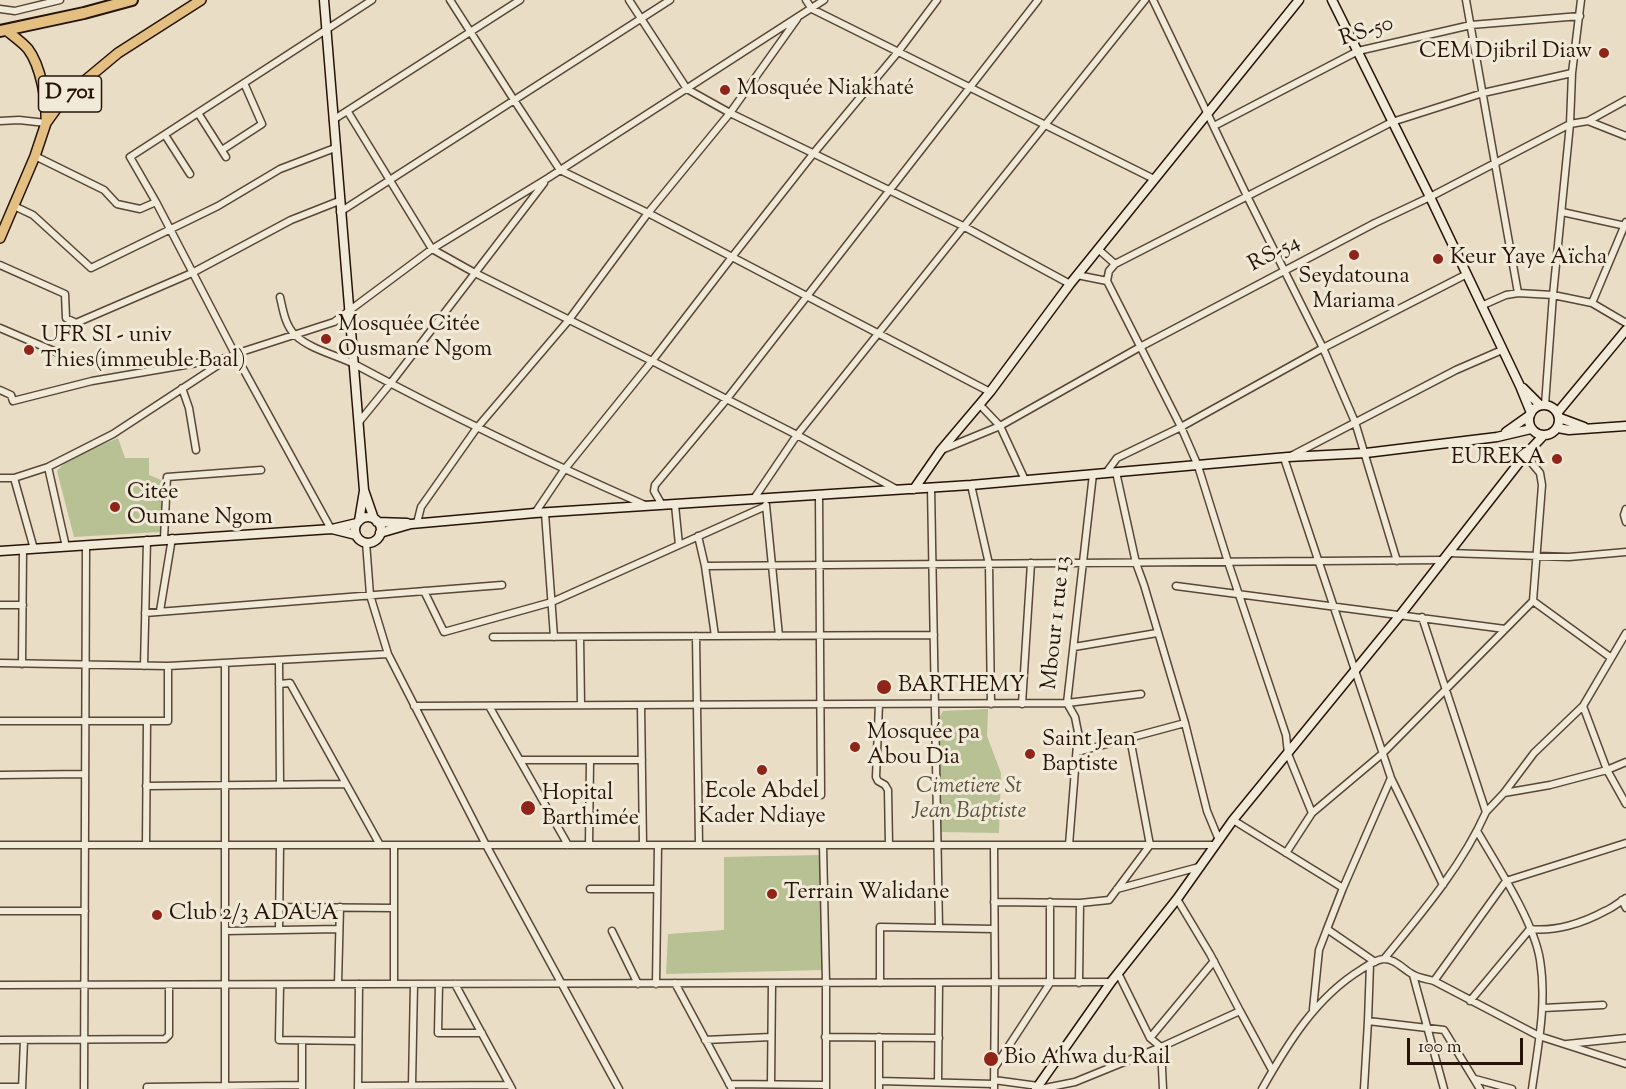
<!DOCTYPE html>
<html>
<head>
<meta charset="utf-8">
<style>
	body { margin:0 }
	#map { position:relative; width:1626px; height:1089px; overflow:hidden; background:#e9dec5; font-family:"Sorts Mill Goudy",serif }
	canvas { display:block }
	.scale { position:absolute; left:1407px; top:1038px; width:116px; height:27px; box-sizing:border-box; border:3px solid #271308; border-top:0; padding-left:8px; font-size:18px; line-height:21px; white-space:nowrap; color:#271308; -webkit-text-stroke:4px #f1ead9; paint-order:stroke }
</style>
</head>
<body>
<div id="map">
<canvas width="1626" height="1089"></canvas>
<div class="scale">100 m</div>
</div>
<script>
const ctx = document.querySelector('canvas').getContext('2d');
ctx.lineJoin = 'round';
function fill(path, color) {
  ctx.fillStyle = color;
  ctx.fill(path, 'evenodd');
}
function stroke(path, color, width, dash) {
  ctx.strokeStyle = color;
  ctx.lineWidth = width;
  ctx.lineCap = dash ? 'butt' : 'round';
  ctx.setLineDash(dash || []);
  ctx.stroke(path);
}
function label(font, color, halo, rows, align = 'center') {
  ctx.font = font + ' "Sorts Mill Goudy",serif';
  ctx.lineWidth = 6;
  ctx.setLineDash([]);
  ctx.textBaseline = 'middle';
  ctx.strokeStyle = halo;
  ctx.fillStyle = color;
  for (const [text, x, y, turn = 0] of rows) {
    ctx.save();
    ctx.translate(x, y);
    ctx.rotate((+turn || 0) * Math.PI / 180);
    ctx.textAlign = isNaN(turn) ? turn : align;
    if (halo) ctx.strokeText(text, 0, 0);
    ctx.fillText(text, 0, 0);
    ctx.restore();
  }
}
const green = new Path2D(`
	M118,438l7,20h24v17l17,7 -6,50 -86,5 -17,-66 11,-12z
	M988,709l-1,27 14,37 -2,60 -60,-1v-114l4,-7z
	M820,855l3,115 -157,4 2,-40 56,-4v-73z`);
const street = new Path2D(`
	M450,0l64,100 46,70 88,43 342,179
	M629,0l58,89 43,24 233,113 107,58
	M806,0l6,9 342,170
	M1153,0l94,196 76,152 32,74 42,139
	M1466,0l52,293
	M0,9l15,2 45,-11
	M348,112l84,137 43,24 177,88 145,74 99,54
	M198,113l28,44
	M333,120l187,-120
	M0,121l19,-1 27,3
	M1588,121l38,15
	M1214,126l144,-75 113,-26 109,-9
	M165,135l25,39
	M222,150l40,-26 -18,-41
	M35,156l69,34 13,14 23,5 16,-7
	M14,206l19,9 58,53 127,-62 62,-37 55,-21
	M340,212l330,-212
	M1562,212l64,14
	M1098,249l17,15 -6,7 -2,10 74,146 17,39 30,96 58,173 2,19 24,59
	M1115,264l277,-142 91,-29 89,-20
	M0,265l65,29 1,24 10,5 116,-50 99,-53 48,-19
	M1077,275l30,6
	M280,297c3,13 5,28 15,38 16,15 42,20 61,30 95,51 191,97 289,140
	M1592,303l34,-81
	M1481,306l25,-11 12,-2 35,2 39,8 34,20
	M0,328l56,24
	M182,388l7,20 7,42
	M0,390l11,5 2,6 79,-20 134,-23
	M980,405l20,21 25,54
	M1545,405l8,-110 17,-171 2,-51 9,-73
	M359,422l31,-38 154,-201
	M944,449l56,-23 140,-79 235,-124 55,-26 140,-73 18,-3 38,-21
	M1291,456l165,-86 46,-20
	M1284,458l107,320 -48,110
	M48,467l18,80
	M1116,472l20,91 8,22 41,138 22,88 12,29
	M1106,473l11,-15 64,-31 142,-79 144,-74
	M0,478h14l34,-11 65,-33 122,-80 99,-32 98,-73 116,-71 276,-178
	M14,478l20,71
	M971,485l18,79 2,140
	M931,487l8,441
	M819,496l2,299
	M753,500l44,-65 348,-435
	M662,505l-8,-14 1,-6 71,-85 312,-400
	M675,505l4,40
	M766,505l13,131
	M1626,509l-2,6 2,7
	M535,513l29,-43 88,-109 80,-104 81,-103 85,-102 39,-52
	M545,513l9,124
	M417,523l4,-16 55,-78 92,-108 80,-108 82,-100 67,-94
	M331,529l-96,-175 -79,-152 -26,-45 242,-157
	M698,536l7,30 10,70
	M164,539l3,-62 94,-7
	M366,542l4,53 18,59 98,191 133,244
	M1448,553l121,4 57,-5
	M705,566l738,-6
	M1176,586l329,43
	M424,591l20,41 108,-30 214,-96
	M1533,601l77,56
	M0,605h23
	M160,611l12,-73
	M145,613l357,-28
	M696,636l3,209
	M493,637l441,-2
	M580,637l1,68
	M1074,647l83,-14
	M279,660l1,124
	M0,663l168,3 220,-12
	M225,663v426
	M22,664l1,-115
	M144,666l3,-126
	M279,684l11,-1 90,162
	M879,704l-3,73 2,4 7,4 3,5 1,55
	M1022,704l9,-141
	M641,705l2,140
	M414,706l653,-3 74,-9
	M489,706l79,139
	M1583,706l24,64 19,-8
	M0,721h168v-55
	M1077,752l108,-29
	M520,760h122
	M0,775l85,-1
	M1391,778l52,107
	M146,786l200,-2
	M1504,793l46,-8 57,-15 19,34
	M1486,812l18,-19 30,-40 49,-47 43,-73
	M1233,820l110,68 -16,41 48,33
	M1477,831c20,34 57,91 63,129 7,43 -2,86 -8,129
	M0,845h1215
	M146,845l1,-124
	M589,845l1,-85
	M823,845l3,138v106
	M994,845l1,138 -1,106
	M1069,845l9,-113 -3,-15 -8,-14 26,-229
	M1286,853l26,-40 70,-59 151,-153 9,-116 -2,-12 -15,-18
	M590,889h67
	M1117,889l82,-22
	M1177,899l33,55 30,57
	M1622,900l4,8
	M994,902l86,1 29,-3 41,-55 -20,-107
	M279,907l115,1
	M0,911h85
	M279,930l1,-85
	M225,931l114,-2
	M612,931l26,53
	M1384,959c37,-45 78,-93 102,-147l-64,-195
	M1118,973l32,65 11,9 2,42
	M1413,975l31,114
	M1434,981l105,55 87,28
	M675,983l57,106
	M880,983v-56l114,2
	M1079,983l1,-80
	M338,984l2,-77
	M394,984v-139
	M439,984l-1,49h44
	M455,984l57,105
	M656,984l2,-139
	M0,985l1111,-3
	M280,985l-1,55 79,1
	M1470,1001l60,-72c25,3 53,-6 75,-18 8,-3 14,-9 21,-13
	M1543,1008l60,-3
	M1313,1009l6,-59 8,-21
	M1368,1021l76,9 36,59
	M825,1037l114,1
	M1150,1038l64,-77
	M0,1040l165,-1 4,-4v-50
	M705,1040l66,-3
	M1567,1044l59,-6
	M995,1067l55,-84v-81
	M1475,1079l37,10
	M994,1080l44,6
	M879,1081l115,3
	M938,1082l1,-99
	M729,1084l97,1
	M771,1084l1,-101
	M412,1085l2,-101
	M358,1086l152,-1
	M0,1087h22
	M302,1088v-47
	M22,1089l2,-49
	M84,1089l2,-544
	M147,1089v-2l155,-2
	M358,1089l1,-105
	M879,1089v-52
	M1040,1089l35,-7 86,-35 79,-36 32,59
	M1262,1089c26,-46 54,-92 100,-120 6,-4 14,-9 21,-10 11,-1 20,10 29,15 6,4 15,5 22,7l72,-100 120,-38
	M1364,1089l4,-68 2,-57`);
const secondary = new Path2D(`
	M324,0l40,490 10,29
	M1332,0l98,197 90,189 11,27
	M1523,388l17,17
	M1529 420a15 15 0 1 1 30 0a15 15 0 1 1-30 0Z
	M1558,412l68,-82
	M1560,418l24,9
	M1558,428l11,2 57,-4
	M1506,432l24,-17
	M914,489l27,-39 49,-58 80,-108 229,-284
	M355 530a13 13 0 1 1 26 0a13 13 0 1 1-26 0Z
	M359,521l5,-30
	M377,522l30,1
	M332,529l24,6
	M380,533l31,-9 124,-11 436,-28 317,-28 78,-4 131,-16 34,-8
	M0,551l332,-22 25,-6
	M1036,1089l75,-107 66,-83 56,-79 168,-206 124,-159 18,-19`);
const primary = new Path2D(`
	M6,30c7,6 16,12 22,19 13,17 19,53 18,74
	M0,238l35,-82 11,-33 18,-25 54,-45 83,-53`);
const highway = new Path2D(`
	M0,31l84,-18 48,-13`);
const markers = [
	[1604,53,6,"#8f2418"],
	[725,90,6,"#8f2418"],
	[1354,255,6,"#8f2418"],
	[1438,259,6,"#8f2418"],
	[326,339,6,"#8f2418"],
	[29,350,6,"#8f2418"],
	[1557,459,6,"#8f2418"],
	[115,507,6,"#8f2418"],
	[884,687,8,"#8f2418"],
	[855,747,6,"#8f2418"],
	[1030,754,6,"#8f2418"],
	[762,770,6,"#8f2418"],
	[528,808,8,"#8f2418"],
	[772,894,6,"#8f2418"],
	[157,915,6,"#8f2418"],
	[991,1059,8,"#8f2418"]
];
const shields = [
	[70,94,63]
];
const shieldNames = [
	["D 701",70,94]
];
const streetNames = [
	["RS-50",1367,33,-18],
	["RS-54",1275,255,-28],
	["Mbour 1 rue 13",1058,623,-84]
];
const poiNames = [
	["CEM Djibril Diaw",1592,53,"right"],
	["Mosquée Niakhaté",737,90],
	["Keur Yaye Aïcha",1450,259],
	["Seydatouna",1354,278,"center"],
	["Mariama",1354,303,"center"],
	["Mosquée Citée",338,326],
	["Ousmane Ngom",338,351],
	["UFR SI - univ",41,337],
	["Thies(immeuble Baal)",41,362],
	["EUREKA",1545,459,"right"],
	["Citée",127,494],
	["Oumane Ngom",127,519],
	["BARTHEMY",898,687],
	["Mosquée pa",867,734],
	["Abou Dia",867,759],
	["Saint Jean",1042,741],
	["Baptiste",1042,766],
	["Ecole Abdel",762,793,"center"],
	["Kader Ndiaye",762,818,"center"],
	["Hopital",542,795],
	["Barthimée",542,820],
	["Terrain Walidane",784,894],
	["Club 2/3 ADAUA",169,915],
	["Bio Ahwa du Rail",1004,1059]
];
const parkNames = [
	["Cimetiere St",969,788],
	["Jean Baptiste",969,813]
];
fill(green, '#b8c194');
stroke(street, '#584637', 9);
stroke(secondary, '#271308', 11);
stroke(primary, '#271308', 12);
stroke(highway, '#271308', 14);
stroke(street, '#f1ead9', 6);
stroke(secondary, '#f1ead9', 8);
stroke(primary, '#e4bf82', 9);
stroke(highway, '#e4bf82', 10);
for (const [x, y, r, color] of markers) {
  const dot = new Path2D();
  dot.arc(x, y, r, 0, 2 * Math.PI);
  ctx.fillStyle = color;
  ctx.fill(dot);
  stroke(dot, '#f1ead9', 2);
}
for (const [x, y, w] of shields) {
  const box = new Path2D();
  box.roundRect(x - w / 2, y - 18, w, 36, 4.5);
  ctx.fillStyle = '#f1ead9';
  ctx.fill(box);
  stroke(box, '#271308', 1.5);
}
label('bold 21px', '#271308', null, shieldNames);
label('22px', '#271308', '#f1ead9', streetNames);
label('22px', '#271308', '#f1ead9', poiNames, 'left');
label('italic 22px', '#5a5039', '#f1ead9', parkNames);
</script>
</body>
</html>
